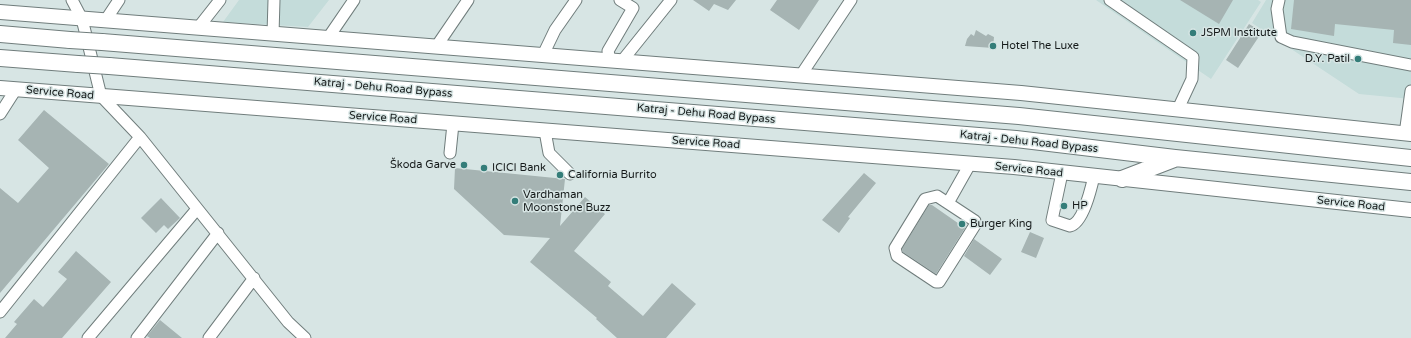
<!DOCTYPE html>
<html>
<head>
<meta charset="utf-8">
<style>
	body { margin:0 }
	canvas { display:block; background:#d7e5e4 }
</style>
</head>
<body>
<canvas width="1411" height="338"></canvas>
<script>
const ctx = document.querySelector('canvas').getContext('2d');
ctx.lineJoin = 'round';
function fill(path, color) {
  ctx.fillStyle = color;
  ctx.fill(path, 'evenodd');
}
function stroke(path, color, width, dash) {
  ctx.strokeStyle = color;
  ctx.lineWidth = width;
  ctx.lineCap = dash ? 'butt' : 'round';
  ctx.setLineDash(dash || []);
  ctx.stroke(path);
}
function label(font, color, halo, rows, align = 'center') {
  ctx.font = font + ' "Varela Round",sans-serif';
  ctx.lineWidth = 3;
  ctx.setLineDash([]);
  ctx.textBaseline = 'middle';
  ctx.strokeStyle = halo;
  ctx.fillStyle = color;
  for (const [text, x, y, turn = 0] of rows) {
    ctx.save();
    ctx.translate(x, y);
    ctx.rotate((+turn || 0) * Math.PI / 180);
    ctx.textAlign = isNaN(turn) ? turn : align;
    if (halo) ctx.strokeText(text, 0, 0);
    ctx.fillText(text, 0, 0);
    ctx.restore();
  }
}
const built = new Path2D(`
	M239,0h90l-21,27 -85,-5z
	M1096,0h162l3,2 -50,77z
	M1266,0h145v99l-52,-5 -107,-71z`);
const building = new Path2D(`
	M693,0h43l-8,10 -14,-6 -5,7z
	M777,0h42l-20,30 -29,-20z
	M1180,0h53l-14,24z
	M1294,0h117v45l-18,-2 1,-13 -59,-6 -1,12 -43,-7z
	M1249,24l13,8 -24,36 -12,-8z
	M976,30l10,6 2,-2 6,3 -1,11 -28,-2 2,-7 4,-5 3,2z
	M44,110l65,54 -109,129v-105l18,15 31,-35 -31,-28z
	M455,168l110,11 -5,47 25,-29 20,17 -31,37 37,31 -3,4 35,30 29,-33 24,21 -30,34h-49l-21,-19 1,-1 -67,-56 20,-24 -46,-3 -50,-46z
	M864,173l12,10 -28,34 2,1 -11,15 -17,-13z
	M161,198l19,20 -12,11 -4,-4 -8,8 -15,-15z
	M929,205h3l33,23 -29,46 -33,-22 -1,-3z
	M1030,232l14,6 -8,20 -15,-6z
	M974,239l28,20 -12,16 -26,-19z
	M76,251l35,31 -49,56h-57l12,-14 -3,-2 20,-23 9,8 24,-28 -9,-7z
	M160,320l22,18h-32l-3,-2z`);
const minor = new Path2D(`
	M72,0l10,19 19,77 39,41 148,185 17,16
	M1110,0l83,57 -1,22 -14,30
	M1279,0l-2,9 4,28 11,5 119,23
	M105,21l14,-21
	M198,28l22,-28
	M273,34l1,-34
	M328,38l26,-38
	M436,47l32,-47
	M543,55l12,-25 21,-30
	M610,60l-2,-9 25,-43 -13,-8
	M622,61l49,-61
	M801,75l50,-75
	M0,114l16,-25
	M545,131l4,22 21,21
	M1405,134l6,-43
	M450,153l3,-29
	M1062,173l-10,47 18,6c13,-3 21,-37 24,-50
	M937,196l38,25v4l-36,57h-3l-39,-26 -2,-8 30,-49z
	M948,203l22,-39
	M0,312l140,-175
	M88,338l109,-129
	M137,338l81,-105
	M209,338l45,-60`);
const major = new Path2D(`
	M0,12l1021,81 390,41
	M0,88l1014,79 397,43`);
const highway = new Path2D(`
	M0,34l70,6
	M102,42l917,74 392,42
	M0,58l78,6
	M109,66l907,73 159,19 236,24
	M1122,179l52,-20`);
const highwayBridge = new Path2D(`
	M70,40l32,2
	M78,64l31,2`);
const markers = [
	[1193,33,4,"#347d79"],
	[993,46,4,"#347d79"],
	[1358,59,4,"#347d79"],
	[464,165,4,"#347d79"],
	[484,168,4,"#347d79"],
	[560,175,4,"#347d79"],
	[515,201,4,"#347d79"],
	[1064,206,4,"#347d79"],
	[962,224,4,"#347d79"]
];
const poiNames = [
	["JSPM Institute",1201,33],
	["Hotel The Luxe",1001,46],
	["D.Y. Patil",1350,59,"right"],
	["Škoda Garve",456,165,"right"],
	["ICICI Bank",492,168],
	["California Burrito",568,175],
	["Vardhaman",523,195],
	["Moonstone Buzz",523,208],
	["HP",1072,206],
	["Burger King",970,224]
];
const streetNames = [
	["Katraj - Dehu Road Bypass",383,88,5],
	["Service Road",60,93,5],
	["Katraj - Dehu Road Bypass",706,114,5],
	["Service Road",383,118,4],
	["Katraj - Dehu Road Bypass",1029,142,6],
	["Service Road",706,143,4],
	["Service Road",1029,170,6],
	["Service Road",1351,204,6]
];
fill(built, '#c4dcda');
fill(building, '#a6b4b3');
stroke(minor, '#707d7c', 13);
stroke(major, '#707d7c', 16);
stroke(highway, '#707d7c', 18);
stroke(minor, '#fff', 11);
stroke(major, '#fff', 14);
stroke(highway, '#fff', 16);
stroke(highwayBridge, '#707d7c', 18, []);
stroke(highwayBridge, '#fff', 16);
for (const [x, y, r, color] of markers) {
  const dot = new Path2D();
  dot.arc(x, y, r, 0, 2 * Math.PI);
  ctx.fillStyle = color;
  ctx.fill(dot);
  stroke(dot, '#d7e5e4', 1.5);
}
label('11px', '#151a1a', '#d7e5e4', poiNames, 'left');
label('11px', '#151a1a', '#d7e5e4', streetNames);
</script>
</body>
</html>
